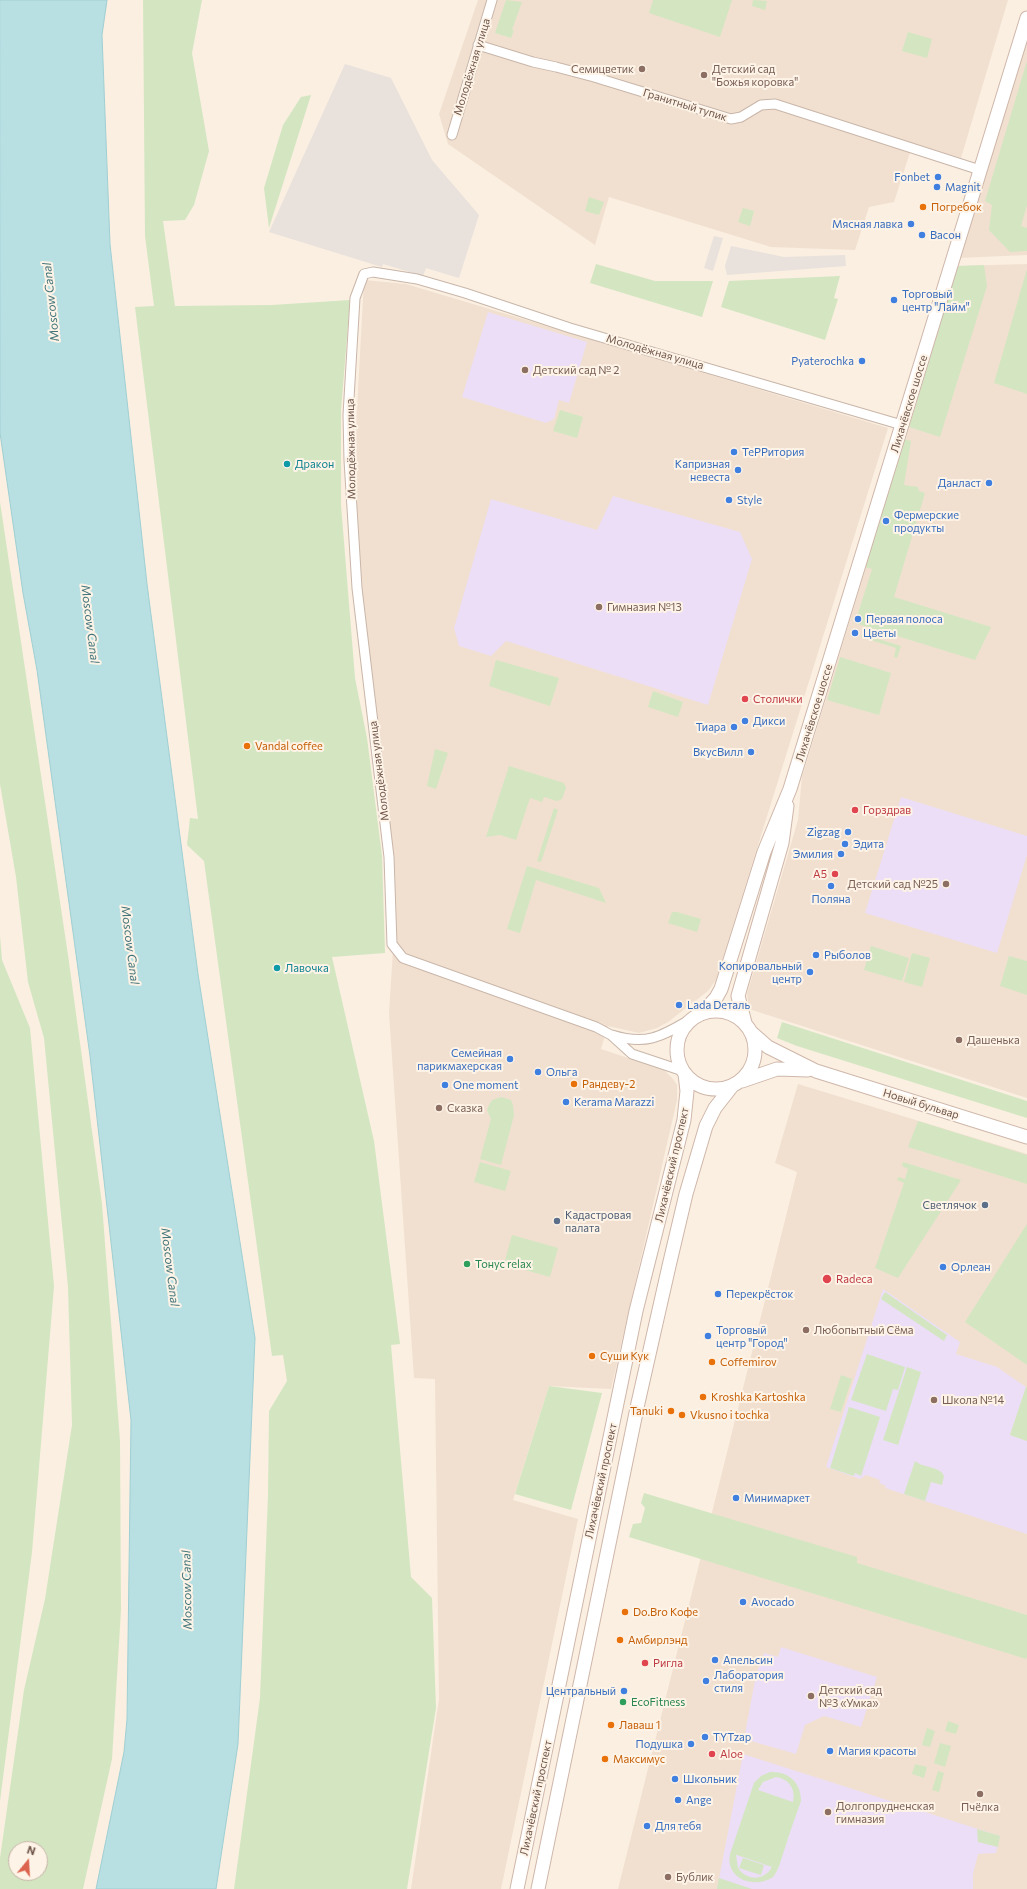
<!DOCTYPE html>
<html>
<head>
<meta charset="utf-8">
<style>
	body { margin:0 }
	#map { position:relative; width:1027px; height:1889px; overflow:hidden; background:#faefe1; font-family:Commissioner,sans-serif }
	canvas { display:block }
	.north { position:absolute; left:8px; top:1841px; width:40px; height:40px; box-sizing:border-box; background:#fef3e7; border:1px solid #c5b4a8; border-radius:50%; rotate:18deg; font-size:11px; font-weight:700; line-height:16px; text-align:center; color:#6f554a }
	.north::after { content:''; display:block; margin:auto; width:14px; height:18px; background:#dc634e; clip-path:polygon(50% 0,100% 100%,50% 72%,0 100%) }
</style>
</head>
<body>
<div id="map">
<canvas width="1027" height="1889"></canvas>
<div class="north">N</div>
</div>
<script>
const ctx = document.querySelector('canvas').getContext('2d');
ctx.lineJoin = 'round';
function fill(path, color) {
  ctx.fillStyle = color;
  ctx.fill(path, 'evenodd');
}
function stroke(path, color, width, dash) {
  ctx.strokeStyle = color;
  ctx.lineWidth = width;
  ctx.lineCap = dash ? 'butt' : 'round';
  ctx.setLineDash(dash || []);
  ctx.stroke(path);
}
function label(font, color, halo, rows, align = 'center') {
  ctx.font = font + ' Commissioner,sans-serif';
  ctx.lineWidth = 4;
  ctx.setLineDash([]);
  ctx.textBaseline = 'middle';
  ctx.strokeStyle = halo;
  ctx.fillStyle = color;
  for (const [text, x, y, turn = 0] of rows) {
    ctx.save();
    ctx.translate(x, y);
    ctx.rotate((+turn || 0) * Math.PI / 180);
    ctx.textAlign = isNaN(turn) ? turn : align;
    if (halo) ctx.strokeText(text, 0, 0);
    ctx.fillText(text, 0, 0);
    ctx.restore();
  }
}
const residential = new Path2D(`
	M478,0h530l-47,158 -48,-15 -19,59 -25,5 -14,43 -84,-3 -162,-50 -14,48 -147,-101 -9,-30z
	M1027,29v226l-69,3z
	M1027,264v834l-278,-89 -2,-15 51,-174 4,-43 156,-511z
	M364,280l42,4 482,144 -172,552 -8,11 -40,31 -11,6 -18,5 -31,-7 -7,23 63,21 9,9 4,6v15l-66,289 -62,-3 -36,114 65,19 -77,370h-90l28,-190 -4,-320 -21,-1 -25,-365 5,-78 -34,-357 -6,-113z
	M798,1084l229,70v735h-409l179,-717 -22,-9z`);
const industrial = new Path2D(`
	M345,64l46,14 41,82 47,55 -20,63 -33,-10 -3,8 -40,-12 -1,3 -113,-35z
	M714,236l9,2 -10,33 -9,-3z
	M731,246l53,11 61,-2 1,11 -119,9 -2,-9z`);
const education = new Path2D(`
	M488,312l99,30 -18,61 -10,-3 -5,19 -8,4 -84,-26z
	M613,496l127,36 12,27 -44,146 -202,-64 -15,15 -32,-10 -5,-18 37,-129 106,31z
	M901,797l126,39v19l-30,98 -132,-40z
	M883,1289l77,53 -4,12 41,13 29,20 -16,48 17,6v93l-142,-46 1,-2 -7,-3 1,-3 -14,-5 -6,4 -34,-12z
	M781,1647l96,30 -16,50 -37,-11 -19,9 -9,29 -52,-15 12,-64 8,-22 14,4z
	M743,1754l257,82 -4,17 -18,1 -5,20v15h-256z`);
const green = new Path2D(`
	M143,0h59l-10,53 17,98 -15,54 -9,15 -22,1 12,85 97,-1 78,-5 -9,110v95l14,173 12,60 15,118 3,97 -53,4 42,184 26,203 -9,1 20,232 21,21 4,110 -29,181h-173l26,-191 8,-203 1,-84 18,-30 -4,-26 -11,1 -68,-495 -17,-16 3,-27 8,1 -63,-512 19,-1 -9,-70z
	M506,0l16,2 -10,28h2l-3,8 -16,-5z
	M653,0h79l-12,37 -71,-24z
	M753,0l14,1 -2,9 -13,-4z
	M908,32l24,7 -5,19 -25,-7z
	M1027,61v144l-6,21 6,2v23l-17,1 -21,-22 3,-25 -7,-4z
	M311,95l-42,133 -5,-40 19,-63 18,-28z
	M589,197l15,5 -5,13 -14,-4z
	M743,208l11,3 -4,15 -12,-4z
	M596,264l59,17h58l-11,36 -112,-34z
	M984,265l3,21 -47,151 -31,-10 49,-161z
	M1027,269v125l-33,-11z
	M840,276l-6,22 4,1 -13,41 -104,-33 8,-26z
	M560,410l23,7 -6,21 -24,-7z
	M904,439l7,2 -7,44 14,2 1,4 6,2 -31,104 97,30 -16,33 -120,-37 17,-54 -7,-2z
	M0,502l68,453 34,249 18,237 1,169 -9,149 -29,130h-83v-31l24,-168 21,-91 27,-174 -4,-138 -24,-249 -16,-56 -12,-105 -16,-93zM16,1849h24v24h-24z
	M862,634l39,12 -4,12 -3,-1 2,-9 -35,-11z
	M840,657l51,16 -12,42 -52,-15z
	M496,660l63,18 -9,28 -61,-20z
	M653,691l30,11 -5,15 -30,-10z
	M435,749l13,4 -12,36 -9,-3z
	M509,766l55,17 2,5 -4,11 -5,2 -13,-4 -2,5 -12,-4 -14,42 -16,-5 -14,2z
	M554,808l4,2 -17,52 -4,-1z
	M527,866l72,22 7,15 -70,-23 -16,53 -13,-4z
	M672,912h5l24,7 -4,13 -29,-9z
	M0,936l2,24 28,68 24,258 -22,266 -32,249z
	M871,946l38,12 -7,23 -38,-11z
	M912,953l18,5 -8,29 -18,-5z
	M1009,956l18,5v34l-27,-9z
	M782,1022l245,79v17l-230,-72 -20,-8z
	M501,1097l10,3 2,5 1,10 -13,50 -21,-6 11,-40 -4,-9 2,-5 3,-5z
	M918,1121l109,34v29l-119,-37z
	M480,1162l31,9 -6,20 -31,-9z
	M903,1162l58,18 -63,98 -23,-10 29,-85 -7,-3 1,-3 7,2 3,-10 -6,-3z
	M1027,1224v141l-62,-43z
	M512,1235l46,13 -8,29 -46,-13z
	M885,1292l62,43 -3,6 -63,-42z
	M867,1354l38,13 -7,23 -5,-1 -7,22 -35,-11z
	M907,1367l14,5 -23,73 -15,-5z
	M841,1375l11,4 -11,33 -11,-3z
	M549,1386l53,7 -31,117 -56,-16z
	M1026,1387l1,1v53l-17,-6z
	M849,1407l31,10 -19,59 -6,-3 -1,3 -24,-8z
	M915,1461c8,7 25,5 29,15l-2,9 -11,-3 -6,19 -21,-7z
	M644,1493l213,64v6l170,52v42l-1,2 -19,-6 -378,-116 4,-13 8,-1 4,-15 -4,-5z
	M948,1721l11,4 -3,9 -11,-3z
	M927,1728l8,3 -5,16 -8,-2z
	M940,1743l11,3 -6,21 -11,-4z
	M915,1764l12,3 -3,11 -12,-4z
	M938,1771l6,2 -5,19 -7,-2z
	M770,1772c19,-1 31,11 31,29 -6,17 -12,33 -17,50 -3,8 -5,19 -11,26 -17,12 -48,3 -43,-23l24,-71 7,-7zM776,1777c13,2 20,12 17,25l-35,-12 5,-8zM736,1855h1l35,12c-8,14 -25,14 -34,1z
	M977,1829l23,7 -2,11 -20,-5z
	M743,1858l21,7 -3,10 -22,-7z
	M719,1878l33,11h-35z`);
const water = new Path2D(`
	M0,0h107l-5,35 8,209 37,340 51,390 57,364 -17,406 -22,145h-120l28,-137 3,-33 4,-299 -41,-364 -53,-386 -14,-77 -23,-160z`);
const minor = new Path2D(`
	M478,45l55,17 23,5 38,10 137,42 10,-2 20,-12 14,-1 205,66
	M452,135l40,-135
	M612,1035c35,11 50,1 79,-16
	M683,1071l-51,-17 -21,-19 -15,-8 -193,-69 -11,-14 -3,-87 -32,-269 -8,-128 -1,-45 7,-117 9,-24 9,-2 44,7 48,14 105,35 332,97`);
const secondary = new Path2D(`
	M677 1050a39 39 0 1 1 78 0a39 39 0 1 1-78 0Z
	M701,1014l15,-16 5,-9 43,-137 26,-63 237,-771
	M745,1023l-7,-27 44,-153 5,-37
	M751,1032l17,15 48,24 211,66
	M742,1081l35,-12 31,1
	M517,1889l119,-578 48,-191 3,-29 -2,-17
	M538,1889l100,-486 31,-137 17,-72 20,-68 9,-18 18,-23`);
const markers = [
	[642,69,4,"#8d6e63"],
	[704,75,4,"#8d6e63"],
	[938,177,4,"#3f7fe0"],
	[937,187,4,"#3f7fe0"],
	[923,207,4,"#e8710a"],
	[911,224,4,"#3f7fe0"],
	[922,235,4,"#3f7fe0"],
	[894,300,4,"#3f7fe0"],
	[862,361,4,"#3f7fe0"],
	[525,370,4,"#8d6e63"],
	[734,452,4,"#3f7fe0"],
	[287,464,4,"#0f9aa8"],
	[738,470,4,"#3f7fe0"],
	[989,483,4,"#3f7fe0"],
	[729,500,4,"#3f7fe0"],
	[886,521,4,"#3f7fe0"],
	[599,607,4,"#8d6e63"],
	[858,619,4,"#3f7fe0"],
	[855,633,4,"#3f7fe0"],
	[745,699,4,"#e0444e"],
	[745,721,4,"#3f7fe0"],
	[734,727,4,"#3f7fe0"],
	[247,746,4,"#e8710a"],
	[751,752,4,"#3f7fe0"],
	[855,810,4,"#e0444e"],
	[848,832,4,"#3f7fe0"],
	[845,844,4,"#3f7fe0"],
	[841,854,4,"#3f7fe0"],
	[835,874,4,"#e0444e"],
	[946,884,4,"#8d6e63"],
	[831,886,4,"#3f7fe0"],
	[816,955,4,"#3f7fe0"],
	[277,968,4,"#0f9aa8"],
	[810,972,4,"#3f7fe0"],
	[679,1005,4,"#3f7fe0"],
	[959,1040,4,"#8d6e63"],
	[510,1059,4,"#3f7fe0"],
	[538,1072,4,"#3f7fe0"],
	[574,1084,4,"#e8710a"],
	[445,1085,4,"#3f7fe0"],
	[566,1102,4,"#3f7fe0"],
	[439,1108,4,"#8d6e63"],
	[985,1205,4,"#5c6f8a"],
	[557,1221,4,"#5c6f8a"],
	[467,1264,4,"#2e9e5b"],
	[943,1267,4,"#3f7fe0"],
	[827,1279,5,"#e0444e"],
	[718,1294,4,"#3f7fe0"],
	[806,1330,4,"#8d6e63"],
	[708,1336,4,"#3f7fe0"],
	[592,1356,4,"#e8710a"],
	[712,1362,4,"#e8710a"],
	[703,1397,4,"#e8710a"],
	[934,1400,4,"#8d6e63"],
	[671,1411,4,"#e8710a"],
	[682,1415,4,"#e8710a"],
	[736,1498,4,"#3f7fe0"],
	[743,1602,4,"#3f7fe0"],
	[625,1612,4,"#e8710a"],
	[620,1640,4,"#e8710a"],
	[715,1660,4,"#3f7fe0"],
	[645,1663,4,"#e0444e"],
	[706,1681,4,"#3f7fe0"],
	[624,1691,4,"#3f7fe0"],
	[811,1696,4,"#8d6e63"],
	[623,1702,4,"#2e9e5b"],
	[611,1725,4,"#e8710a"],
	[705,1737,4,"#3f7fe0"],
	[691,1744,4,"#3f7fe0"],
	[830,1751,4,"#3f7fe0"],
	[712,1754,4,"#e0444e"],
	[605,1759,4,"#e8710a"],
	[675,1779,4,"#3f7fe0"],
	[980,1794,4,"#8d6e63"],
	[678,1800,4,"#3f7fe0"],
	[828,1812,4,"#8d6e63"],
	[647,1826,4,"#3f7fe0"],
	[668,1877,4,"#8d6e63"]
];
const streetNames = [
	["Молодёжная улица",472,67,-73],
	["Гранитный тупик",685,105,17],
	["Молодёжная улица",655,352,16],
	["Лихачёвское шоссе",909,404,-73],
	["Молодёжная улица",351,449,-91],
	["Лихачёвское шоссе",814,713,-73],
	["Молодёжная улица",379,771,-97],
	["Новый бульвар",921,1104,17],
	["Лихачёвский проспект",672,1165,-77],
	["Лихачёвский проспект",601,1481,-78],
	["Лихачёвский проспект",536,1798,-78]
];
const educationNames = [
	["Семицветик",634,69,"right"],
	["Детский сад",712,69],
	["\"Божья коровка\"",712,82],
	["Детский сад № 2",533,370],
	["Гимназия №13",607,607],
	["Детский сад №25",938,884,"right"],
	["Дашенька",967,1040],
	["Сказка",447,1108],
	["Любопытный Сёма",814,1330],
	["Школа №14",942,1400],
	["Детский сад",819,1690],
	["№3 «Умка»",819,1703],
	["Долгопрудненская",836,1806],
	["гимназия",836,1819],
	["Пчёлка",980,1807,"center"],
	["Бублик",676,1877]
];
const shopNames = [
	["Fonbet",930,177,"right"],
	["Magnit",945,187],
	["Мясная лавка",903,224,"right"],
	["Васон",930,235],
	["Торговый",902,294],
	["центр \"Лайм\"",902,307],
	["Pyaterochka",854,361,"right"],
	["ТеРРитория",742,452],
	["Капризная",730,464,"right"],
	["невеста",730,477,"right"],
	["Данласт",981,483,"right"],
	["Style",737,500],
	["Фермерские",894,515],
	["продукты",894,528],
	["Первая полоса",866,619],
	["Цветы",863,633],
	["Дикси",753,721],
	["Тиара",726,727,"right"],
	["ВкусВилл",743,752,"right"],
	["Zigzag",840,832,"right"],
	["Эдита",853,844],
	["Эмилия",833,854,"right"],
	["Поляна",831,899,"center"],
	["Рыболов",824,955],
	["Копировальный",802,966,"right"],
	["центр",802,979,"right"],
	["Lada Dеталь",687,1005],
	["Семейная",502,1053,"right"],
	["парикмахерская",502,1066,"right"],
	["Ольга",546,1072],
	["One moment",453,1085],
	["Kerama Marazzi",574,1102],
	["Орлеан",951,1267],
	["Перекрёсток",726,1294],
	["Торговый",716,1330],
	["центр \"Город\"",716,1343],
	["Минимаркет",744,1498],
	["Avocado",751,1602],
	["Апельсин",723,1660],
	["Лаборатория",714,1675],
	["стиля",714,1688],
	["Центральный",616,1691,"right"],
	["TYTzap",713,1737],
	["Подушка",683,1744,"right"],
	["Магия красоты",838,1751],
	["Школьник",683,1779],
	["Ange",686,1800],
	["Для тебя",655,1826]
];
const foodNames = [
	["Погребок",931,207],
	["Vandal coffee",255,746],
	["Рандеву-2",582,1084],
	["Суши Кук",600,1356],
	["Coffemirov",720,1362],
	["Kroshka Kartoshka",711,1397],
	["Tanuki",663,1411,"right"],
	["Vkusno i tochka",690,1415],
	["Do.Bro Кофе",633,1612],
	["Амбирлэнд",628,1640],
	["Лаваш 1",619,1725],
	["Максимус",613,1759]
];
const cultureNames = [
	["Дракон",295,464],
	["Лавочка",285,968]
];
const healthNames = [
	["Столички",753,699],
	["Горздрав",863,810],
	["А5",827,874,"right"],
	["Radeca",836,1279],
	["Ригла",653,1663],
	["Aloe",720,1754]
];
const serviceNames = [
	["Светлячок",977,1205],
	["Кадастровая",565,1215,"left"],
	["палата",565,1228,"left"]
];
const leisureNames = [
	["Тонус relax",475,1264],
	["EcoFitness",631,1702]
];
const waterNames = [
	["Moscow Canal",51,302,-96],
	["Moscow Canal",90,624,83],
	["Moscow Canal",130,945,83],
	["Moscow Canal",170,1267,83],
	["Moscow Canal",187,1590,-91]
];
fill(residential, '#f1e0d0');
fill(industrial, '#e9e1dc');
fill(education, '#ecdef6');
fill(green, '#d3e6c1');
fill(water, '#b8dfe2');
stroke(water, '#9fcfd3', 1);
stroke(minor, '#c9b6a9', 11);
stroke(secondary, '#cfb7aa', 15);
stroke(minor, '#fff', 9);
stroke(secondary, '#fff', 13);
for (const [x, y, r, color] of markers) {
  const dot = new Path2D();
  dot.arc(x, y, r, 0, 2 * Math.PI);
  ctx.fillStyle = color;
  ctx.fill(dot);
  stroke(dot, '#fef3e7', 1.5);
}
label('11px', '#6f554a', '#fef3e7', streetNames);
label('11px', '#785e54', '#fef3e7', educationNames, 'left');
label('11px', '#366cbe', '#fef3e7', shopNames, 'left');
label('11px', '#c56008', '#fef3e7', foodNames, 'left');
label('11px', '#0d838f', '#fef3e7', cultureNames, 'left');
label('11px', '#be3a42', '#fef3e7', healthNames, 'left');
label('11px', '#4e5e75', '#fef3e7', serviceNames, 'right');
label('11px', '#27864d', '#fef3e7', leisureNames, 'left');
label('italic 12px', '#43767b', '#fef3e7', waterNames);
</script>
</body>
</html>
